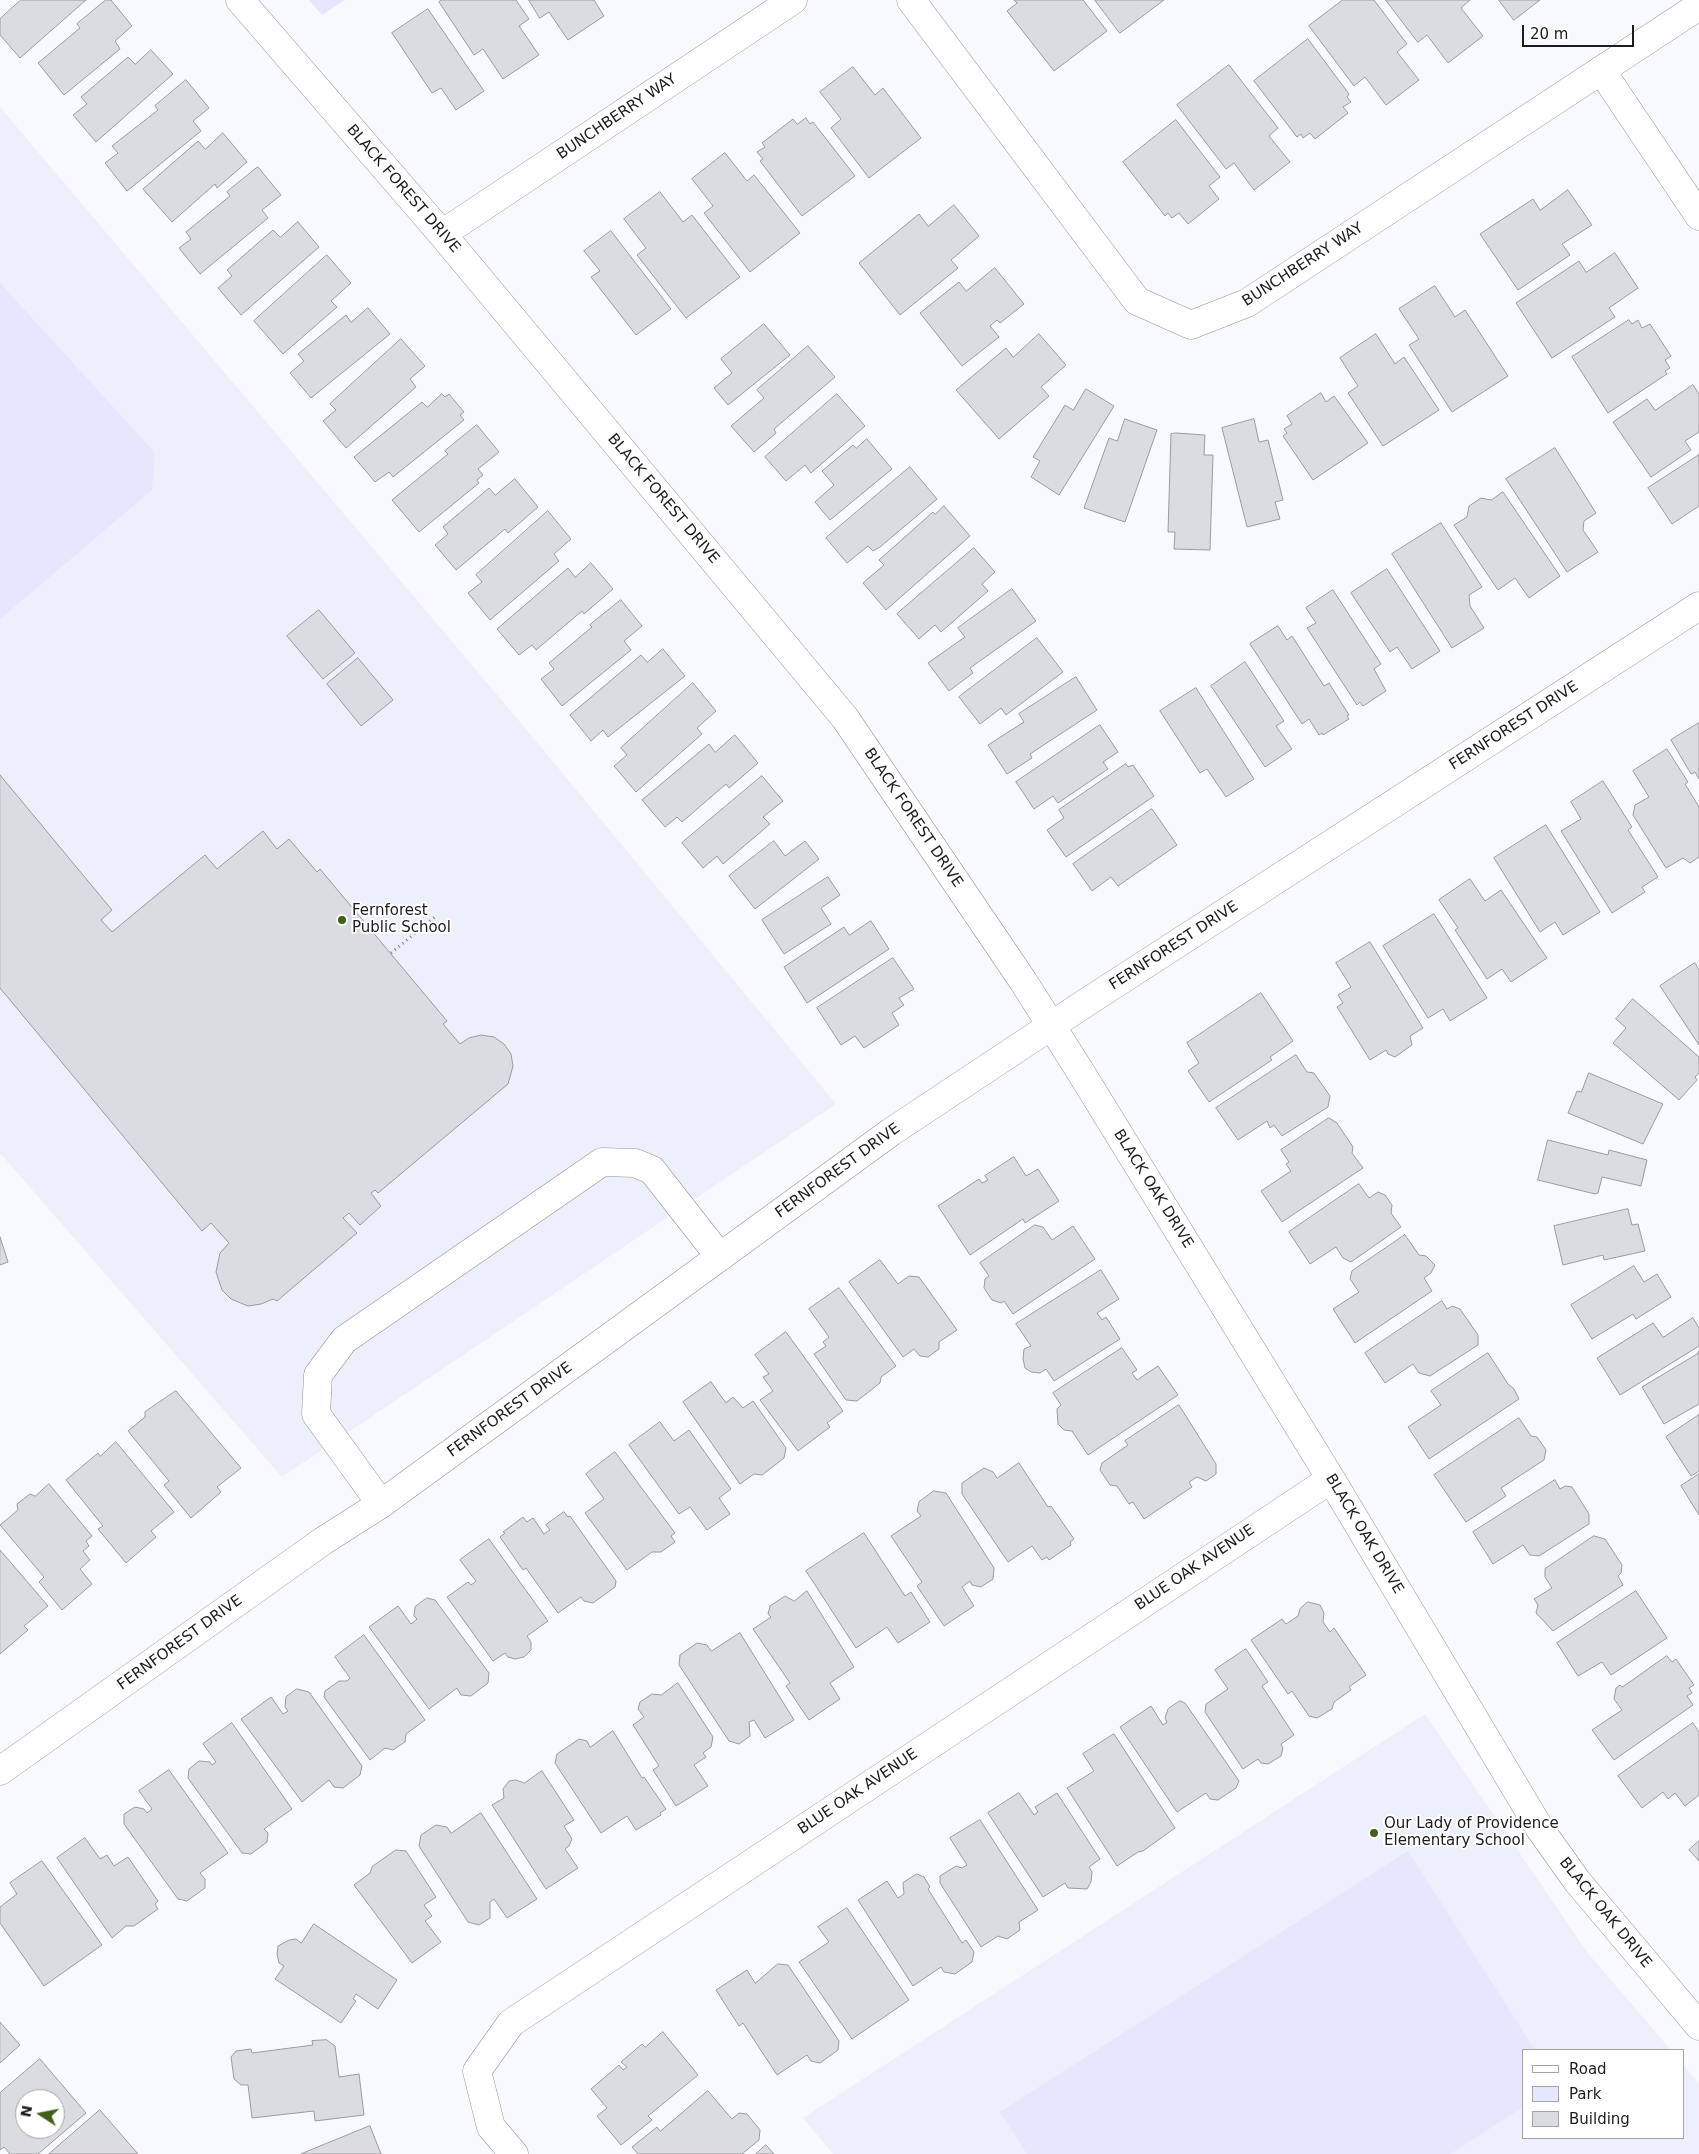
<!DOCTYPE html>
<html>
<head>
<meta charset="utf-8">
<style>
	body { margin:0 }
	#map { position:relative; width:1699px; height:2154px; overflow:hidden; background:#f8f9fe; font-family:"DejaVu Sans",sans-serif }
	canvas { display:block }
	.legend { position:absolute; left:1522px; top:2049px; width:162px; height:90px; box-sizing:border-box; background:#fff; border:1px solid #a4a4a5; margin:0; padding:6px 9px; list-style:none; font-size:15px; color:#1c1c1e }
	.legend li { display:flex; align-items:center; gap:10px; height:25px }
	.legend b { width:25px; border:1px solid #a4a4a5 }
	.north { position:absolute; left:15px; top:2089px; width:50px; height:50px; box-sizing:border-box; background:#fff; border:1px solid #a4a4a5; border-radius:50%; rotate:281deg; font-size:14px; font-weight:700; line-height:20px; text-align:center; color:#1c1c1e }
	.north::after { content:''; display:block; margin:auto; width:18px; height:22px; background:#3f6117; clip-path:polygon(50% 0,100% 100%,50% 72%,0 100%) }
	.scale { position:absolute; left:1522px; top:25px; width:112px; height:22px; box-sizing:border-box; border:2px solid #1c1c1e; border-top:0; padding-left:6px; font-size:15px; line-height:18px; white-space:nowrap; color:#1c1c1e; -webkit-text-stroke:4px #fff; paint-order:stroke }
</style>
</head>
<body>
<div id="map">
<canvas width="1699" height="2154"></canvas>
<ul class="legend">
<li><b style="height:6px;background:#fff"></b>Road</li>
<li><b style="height:14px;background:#e5e7ff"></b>Park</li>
<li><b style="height:14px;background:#dbdce2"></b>Building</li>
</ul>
<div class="north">N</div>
<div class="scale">20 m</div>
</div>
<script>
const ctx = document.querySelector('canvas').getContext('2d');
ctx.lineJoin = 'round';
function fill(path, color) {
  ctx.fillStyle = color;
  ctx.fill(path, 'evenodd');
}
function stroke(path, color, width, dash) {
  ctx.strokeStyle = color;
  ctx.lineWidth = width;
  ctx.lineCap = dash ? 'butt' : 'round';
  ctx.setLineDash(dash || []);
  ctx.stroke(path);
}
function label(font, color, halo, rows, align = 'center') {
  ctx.font = font + ' "DejaVu Sans",sans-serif';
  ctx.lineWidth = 4;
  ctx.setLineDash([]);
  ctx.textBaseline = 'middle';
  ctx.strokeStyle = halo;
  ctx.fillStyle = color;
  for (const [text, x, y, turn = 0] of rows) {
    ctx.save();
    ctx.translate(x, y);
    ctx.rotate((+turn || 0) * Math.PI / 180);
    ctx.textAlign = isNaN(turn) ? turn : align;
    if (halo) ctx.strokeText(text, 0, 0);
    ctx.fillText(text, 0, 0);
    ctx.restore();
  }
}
const built = new Path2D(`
	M0,107l531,628 305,369 -554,373 -282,-324z
	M1425,1714l162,238 84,98h-148v88h160v-74l16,20v70h-866l-30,-36z`);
const green = new Path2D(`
	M309,0h36l-23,15z
	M0,283l155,170 -3,37 -152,129z
	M1408,1851l127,199h-12v57l-73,47h-423l-27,-42z`);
const building = new Path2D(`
	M21,0h65l-66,58 -20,-23v-16z
	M106,0h5l21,26 -17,15 5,8 -56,46 -26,-32 42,-35 -3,-4z
	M442,0h74l13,19 -10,7 20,29 -36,24 -20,-30 -9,6 -35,-53z
	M529,0h65l10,16 -36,24 -19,-28 -9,6z
	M1014,0h69l24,31 -53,40 -47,-60 10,-8z
	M1095,0h69l-44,33z
	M1343,0h31l33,44 -10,8 22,28 -33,25 -21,-28 -11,9 -45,-60z
	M1386,0h84l-9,8 22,28 -35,27 -21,-28 -9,7z
	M1499,0h41l-26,20z
	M428,9l56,82 -28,19 -15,-22 -9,5 -40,-60z
	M1308,39l41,55 -2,3 4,5 -8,5 5,6 -33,26 -5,-6 -7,5 -2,-4 -4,3 -43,-56z
	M151,50l22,24 -77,68 -23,-27 14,-11 -6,-7 47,-40 7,7z
	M1229,65l49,63 -9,8 21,26 -36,28 -20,-27 -8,6 -49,-64z
	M853,67l22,28 8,-7 38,50 -52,40 -38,-50 10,-9 -21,-27z
	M186,80l23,28 -16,13 8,10 -74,60 -22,-28 13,-10 -6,-7 46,-36 -3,-4z
	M806,118l4,6 3,-2 42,54 -53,40 -42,-55 3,-2 -6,-7 8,-5 -3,-4 31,-24 4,5z
	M1176,120l44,57 -11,9 10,13 -31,25 -9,-11 -7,5 -4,-5 -3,3 -42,-54z
	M223,133l24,29 -30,26 -2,-4 -43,38 -29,-33 55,-48 7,8z
	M725,153l22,28 7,-6 46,58 -50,39 -46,-59 9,-7 -21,-27z
	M258,167l23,28 -19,15 6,8 -68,56 -21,-26 12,-9 -5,-7 44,-36 -3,-4z
	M1568,190l24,35 -30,19 8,11 -52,35 -38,-56 53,-35 7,11z
	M660,192l23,30 9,-7 48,62 -54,41 -49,-63 9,-7 -22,-29z
	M954,205l25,31 -28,24 7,8 -58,47 -41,-52 60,-49 9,12z
	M298,222l21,25 -78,68 -23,-27 14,-12 -5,-6 46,-40 7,7z
	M611,231l60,78 -35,26 -45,-58 9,-6 -16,-20z
	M1615,253l23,35 -29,20 6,9 -63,41 -36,-55 63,-42 7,11z
	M327,255l24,28 -20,18 6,6 -54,47 -29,-33z
	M995,268l29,36 -24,19 -3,-3 -7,6 9,11 -37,29 -42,-53 39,-31 7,9z
	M1435,286l20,31 10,-7 43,66 -56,36 -43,-67 10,-6 -20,-30z
	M368,308l22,26 -79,64 -21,-25 14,-12 -6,-7 48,-39 5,7z
	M1629,320l3,4 6,-4 4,8 8,-4 21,32 -6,4 5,8 -5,3 2,3 -59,39 -36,-56z
	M764,324l26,31 -62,50 -14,-17 18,-15 -11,-14z
	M1039,334l27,31 -25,22 8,9 -50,43 -43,-49 50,-42 7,9z
	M1376,334l19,30 9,-7 35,53 -56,36 -35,-53 10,-7 -18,-28z
	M401,339l24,27 -15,13 6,8 -70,61 -23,-27 13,-11 -6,-6z
	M808,346l27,31 -61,52 2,4 -22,19 -23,-26 33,-28 -7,-8z
	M1693,385l6,9v38l-14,9 6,9 -40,27 -38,-55 34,-23 8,11z
	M1086,389l28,17 -55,89 -28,-18 9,-16 -7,-4 32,-52 8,5z
	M1321,393l5,9 8,-6 34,47 -55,37 -30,-44 4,-3 -3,-4 8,-5 -5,-8z
	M442,394l3,3 4,-3 15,18 -4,3 4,5 -71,57 -4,-5 -14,10 -21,-25 68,-55 5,5z
	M837,394l28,32 -54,47 -6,-8 -19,16 -21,-24z
	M1125,419l32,11 -32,92 -41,-14 25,-70 8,3z
	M1254,419l5,23 9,-2 15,60 -8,2 5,17 -33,8 -25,-99z
	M477,425l22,27 -21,17 5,6 -6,5 2,3 -60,49 -27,-32 56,-46 -3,-3z
	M1176,433l29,2 -1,20h9l-3,95 -36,-1 1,-17h-7l3,-98z
	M867,439l25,30 -62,51 -15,-18 19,-17 -12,-14 31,-26 3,3z
	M1555,448l41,65 -12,8 -1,9 15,22 -31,20 -61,-93z
	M1699,455v51l-27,18 -24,-36z
	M910,467l27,32 -57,48 -7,4 -5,-5 -21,17 -21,-25z
	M515,479l23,28 -30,26 -3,-4 -49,41 -21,-25 13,-11 -5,-7 46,-39 6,7z
	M1503,492l57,84 -31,22 -14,-20 -17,12 -44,-65 13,-8 2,-11 12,-8 10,2z
	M944,506l26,30 -84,74 -23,-27 21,-18 -5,-5 54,-48 2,2z
	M548,511l23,28 -17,15 5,7 -69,59 -22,-27 14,-11 -6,-7z
	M1441,523l41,64 -13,8 1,11 14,22 -32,20 -60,-94z
	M974,548l21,24 -13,12 6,7 -47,41 -6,-7 -16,14 -22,-25z
	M591,563l22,26 -29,25 -2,-3 -46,39 -4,-5 -13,10 -22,-26 71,-61 7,9z
	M1387,569l53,82 -28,18 -15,-22 -7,5 -39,-59z
	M1012,589l24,32 -66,47 3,5 -24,18 -21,-28 37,-26 -7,-9z
	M1333,590l48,74 -7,5 12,22 -23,15 -3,-4 -3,3 -50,-77 9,-5 -10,-15z
	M621,600l21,26 -18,15 7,9 -69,56 -21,-27 13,-10 -5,-6 43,-36 -2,-2z
	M319,610l36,43 -32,26 -36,-43z
	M1278,626l9,14 5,-4 32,50 5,-3 20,32 -2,1 2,3 -26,16 -1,-2 -3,2 -10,-16 -7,5 -52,-80z
	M1037,638l26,34 -57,43 -5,-7 -21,16 -21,-27z
	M663,649l22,27 -77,61 -5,-7 -12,11 -21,-26 71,-60 6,7z
	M358,658l35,42 -32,26 -34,-42z
	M1245,662l39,59 -8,5 16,23 -27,18 -54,-81z
	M1076,677l21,33 -67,44 2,4 -25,16 -19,-29 36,-23 -5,-8z
	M693,683l23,28 -19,17 5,6 -66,58 -22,-26 13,-11 -6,-7z
	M1196,688l58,91 -28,18 -19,-28 -7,4 -40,-62z
	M1699,723v56l-4,-7 -4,2 -20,-34z
	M1100,725l18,27 -15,10 5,7 -50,34 -5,-7 -19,13 -18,-27z
	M735,735l23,28 -29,25 -3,-4 -44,38 -5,-5 -12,10 -23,-27 67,-56 6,8z
	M1667,749l21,33 -3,2 14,23v50l-9,6 -7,-5 -17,10 -33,-53 2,-10 14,-8 -16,-26z
	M1126,764l2,3 5,-2 21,31 -88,61 -19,-27 17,-12 -5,-8z
	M0,775l112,135 -11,10 11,12 93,-77 12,14 46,-38 14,18 12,-10 28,33 3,-3 127,152 -4,3 17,20 9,-6 12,-3 13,2 10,7 7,10 2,12 -5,18 -130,109 -3,-3 -4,3 10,13 -21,19 -11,-12 -6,5 14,15 -80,68 -4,-2 -12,5 -13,2 -17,-7 -9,-9 -6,-18 4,-19 9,-10 -18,-20 -9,8 -202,-243z
	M762,776l21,25 -20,16 7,7 -47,40 -6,-8 -14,12 -21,-25z
	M1603,781l29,46 -4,3 30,47 -16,10 3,5 -33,21 -51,-82 20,-12 -10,-17z
	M1152,809l25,36 -59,41 -7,-9 -19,14 -19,-27z
	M1546,825l54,87 -37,23 -8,-13 -15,10 -46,-74z
	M774,841l11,15 20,-15 14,18 -64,50 -26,-33z
	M828,877l12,18 -19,13 10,16 -47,30 -22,-34z
	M1470,879l15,22 16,-11 46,68 -36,24 -9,-13 -15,10 -32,-49 3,-2 -19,-28z
	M1434,914l53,84 -37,23 -7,-12 -15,9 -45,-72z
	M871,921l18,28 -82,54 -23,-36 60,-40 5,8z
	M1370,942l53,86 -13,8 2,9 -17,12 -7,-3 -2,-4 -16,10 -33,-53 6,-4 -5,-8 13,-8 -15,-24z
	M893,958l21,31 -15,9 5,7 -12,8 7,12 -35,23 -9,-12 -14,9 -24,-37z
	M1695,963l4,7v75l-39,-59z
	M1261,993l32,48 -23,16 2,3 -63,42 -21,-31 11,-8 -12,-20z
	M1633,999l66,58v16l-4,4 2,3 -18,20 -66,-57 13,-15 -10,-9z
	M1296,1055l11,17 7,1 16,23 -2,11 -46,29 -8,-11 -4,3 -3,-7 -29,19 -22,-32z
	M1589,1073l74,31 -20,40 -75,-31 9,-22 4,1z
	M1329,1118l8,5 16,24 -1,6 11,15 -81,54 -21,-31 30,-20 -5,-7 3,-2 -8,-12z
	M1548,1140l60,15 1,-5 38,10 -6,26 -39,-9 -4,16 -3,1 -57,-14z
	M1014,1157l12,19 12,-7 21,32 -34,22 -2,-4 -53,36 -32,-49 41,-27 3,4 6,-3 -3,-4z
	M1359,1184l10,14 9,-6 7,3 7,10 -1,8 10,14 -50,35 -8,-4 -7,-11 -26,17 -21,-32z
	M1628,1209l4,16 6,-1 7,27 -41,9 -1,-5 -40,10 -9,-39z
	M1035,1225l8,2 9,13 21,-14 22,33 -82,55 -9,-13 -3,2 -9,-3 -8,-12 1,-9 4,-3 -9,-13z
	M1405,1235l14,20 7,1 9,9 -4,8 -7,5 8,13 -77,52 -22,-34 26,-17 -9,-13 2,-8z
	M0,1237l8,25 -8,3z
	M880,1260l18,24 11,-8 10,1 38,53 -18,12v7l-11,8 -8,-1 -6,-7 -11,8 -54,-75z
	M1634,1266l10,16 13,-8 14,23 -35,22 -3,-5 -41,25 -21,-34z
	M1101,1270l18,29 -22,14 5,7 4,-3 14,22 -66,42 -8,-12 -6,4 -9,-1 -6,-4 -2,-9 1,-10 7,-3 -15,-22z
	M839,1288l57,78 -15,11 -1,6 -23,18 -11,-1 -32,-46 12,-8 -3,-4 6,-5 -20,-28z
	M1442,1301l5,8 5,-3 8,3 18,26v10l-48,31 -11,-3 -6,-9 -28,19 -20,-30z
	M1693,1318l6,10v18l-79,49 -23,-37 56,-35 10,14z
	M786,1332l57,79 -16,12 3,4 -32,24 -38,-51 13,-9 -10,-14 6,-3 -14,-19z
	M1122,1348l15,22 -5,3 5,7 21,-14 20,29 -90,60 -16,-24 -8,-1 -6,-6 -1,-15 4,-4 -8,-12z
	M1699,1351v53l-35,20 -22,-37 55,-33z
	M1488,1353l20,31 6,5 5,10 -90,60 -21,-32 33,-22 -10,-14z
	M711,1382l15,21 7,-6 10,11 10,-7 33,47 -2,10 -22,17 -8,-1 -14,10 -57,-82z
	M176,1391l65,77 -24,19 4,5 -30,26 -27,-33 5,-4 -41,-50 17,-14v-5z
	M1179,1405l37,59v10l-10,7 -9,-4 -8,5 3,5 -48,32 -11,-17 -4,2 -12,-18 -7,-1 -10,-15 2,-7 26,-18 -3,-4z
	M1699,1415v56l-8,5 -25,-39z
	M1519,1418l12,18 6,1 9,13 -2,10 -43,28 5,8 -40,26 -32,-47z
	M660,1422l14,19 15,-11 42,59 -12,9 11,16 -23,16 -17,-23 -11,7 -50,-69z
	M116,1442l58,70 -23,19 5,6 -30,26 -28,-34 5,-3 -37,-46 32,-27 2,3z
	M615,1452l60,81 -4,3 4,6 -14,10h-9l-25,18 -42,-57 19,-14 -18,-25z
	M1019,1463l29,44 3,-1 23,33 -4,3 1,3 -22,15 -2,-3 -5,3 -10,-14 -24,16 -46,-68v-11l22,-15 9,4 4,6z
	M1699,1474v41l-18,-29z
	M1555,1480l5,9 5,-3 7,1 17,27v10l-50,32 -9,-1 -7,-10 -30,19 -20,-32z
	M49,1484l43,52 -6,5 3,5 -6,5 7,9 -10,9 12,15 -30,26 -23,-28 5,-5 -44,-52 18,-15 -1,-6 13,-10 5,2z
	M934,1491l12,2 48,75 -1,11 -12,8 -9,-2 -2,-4 -8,6 12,19 -30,20 -27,-40 5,-4 -31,-46 30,-20 -4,-5 2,-9z
	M564,1512l4,5 2,-1 46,65 -1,6 -22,16 -9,-2 -3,-4 -23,16 -32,-45 -3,2 -23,-33 5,-4 -2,-1 20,-15 4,5 6,-4 11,16 6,-4 -4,-5z
	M864,1533l41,63 6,-4 19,30 -32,21 -11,-16 -31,21 -50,-77z
	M1594,1536l11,3 17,26 -1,8 -3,3 5,9 -70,46 -17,-18 2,-8 -4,-6 18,-11 -7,-11v-8z
	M489,1539l59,82 -21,15 4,6v8l-7,7 -9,2 -7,-2 -3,-4 -12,8 -46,-64 21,-15 3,3 5,-4 -16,-21z
	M0,1550l48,56 -24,20 4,4 -28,24z
	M807,1591l47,76 -24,16 10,16 -31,21 -23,-34 4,-3 -37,-54 18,-12 -3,-3 2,-8 15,-10 9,5z
	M1636,1591l31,47 -56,37 -9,-13 -24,14 -21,-33z
	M427,1598l8,2 54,73 -1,10 -17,13 -10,-1 -4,-7 -28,21 -60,-82 29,-21 13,18 6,-5 -3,-3 1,-9z
	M1308,1602l12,3 4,8 -1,9 7,10 4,-4 32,47 -17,12 2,3 -17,12 -2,7 -15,9 -8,-2 -17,-25 -4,3 -37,-54 31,-21 4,5 12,-8 2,-7z
	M740,1633l54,87 -29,18 -11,-18 -5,2 1,14 -11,8 -10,-3 -50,-76 1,-10 17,-12 10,2 4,6z
	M364,1635l61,85 -19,14 -1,8 -12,8 -8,-2 -15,12 -46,-63 1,-6 14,-10h8l3,-3 -15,-21z
	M1246,1649l22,33 -6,4 32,49 -13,9 2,4 -2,8 -13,8 -7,-1 -3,-4 -15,10 -38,-57 1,-8 22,-15 -13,-19z
	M1667,1656l5,6 4,-3 18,26 -5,3 3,5 -5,3 6,9 -79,55 -22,-30 30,-20 -8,-11 2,-11 4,-3 2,2z
	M678,1683l35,54 -2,10 -8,6 3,4 -12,8 14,21 -32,20 -23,-36 6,-4 -26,-41 11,-8 -6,-8 2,-7 12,-8 9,1z
	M297,1689l12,3 53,74 -2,9 -17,13 -9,-1 -5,-7 -27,22 -61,-83 30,-22 12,17 5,-3 -3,-4 1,-10z
	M1180,1701l5,2 54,78 -3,7 -18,12 -8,-1 -4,-6 -29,19 -57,-85 31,-21 12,19 4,-3 -2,-4 3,-9z
	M232,1723l60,86 -28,20 4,4 -1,9 -16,12 -9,-1 -54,-75 1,-9 10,-8 11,1 2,3 4,-3 -13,-18z
	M1693,1723l6,9v63l-14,11 -10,-13 -7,6 -5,-7 -21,16 -24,-32z
	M613,1731l29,47 2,-1 22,32 -6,4 1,2 -25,15 -9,-14 -26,17 -46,-70 2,-9 22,-15 8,2 3,6z
	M1114,1734l61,94 -32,23 -5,1 -21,14 -50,-78 27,-17 -11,-17z
	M169,1770l59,83 -28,20 5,6v9l-18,13 -9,-2 -54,-75v-10l11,-7 9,2 3,4 5,-4 -13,-18z
	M542,1771l32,49 -10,6 8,13 -3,7 -4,3 13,19 -32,21 -54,-84 12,-7 -1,-9 6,-8 7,-1 8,3z
	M1019,1793l15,22 4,-3 -3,-5 22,-14 43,66 -11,8 3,5 -1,10 -4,7 -19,-1 -3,-5 -22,14 -55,-84z
	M481,1813l56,86 -30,19 -13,-19 -4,3v16l-11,7 -11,-3 -49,-76 2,-11 15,-10 11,2 4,6z
	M980,1820l58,90 -19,12 1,8 -13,9 -9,-3 -17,11 -41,-64v-7l16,-10 6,2 5,-3 -17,-27z
	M85,1838l15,21 7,-4 7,11 14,-9 30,44 -3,3 3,5 -24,17h-8l-14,12 -55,-80z
	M1699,1841v20l-10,-11z
	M396,1850l10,1 30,46 -12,8 8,11 -7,5 16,21 -29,21 -58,-78 16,-12 2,-6z
	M42,1861l60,84 -58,41 -44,-63v-16l17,-13 -7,-11z
	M917,1874l7,3 6,10 -2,2 34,54 4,-3 8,12 -2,10 -17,12 -11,-2 -3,-5 -28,19 -55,-86 29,-19 11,17 6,-4 -1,-11z
	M847,1908l62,92 -57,39 -53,-77 30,-20 -11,-15z
	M314,1924l83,56 -19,29 -22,-15 -3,5 3,2 -15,22 -66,-44 9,-13 -5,-3 -2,-9 1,-8 11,-6 7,-1 5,4z
	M778,1964l10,1 51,76 -1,9 -18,13 -9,-2 -4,-6 -30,20 -34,-52 -4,3 -23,-36 31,-20 8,13z
	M0,2022l20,23 -20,18z
	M663,2032l35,43 -50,41 4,4 -31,25 -24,-29 10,-8 -16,-19 28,-24 4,5 4,-3 -6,-5 21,-18 3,3z
	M327,2040l8,6 4,31 20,-3 5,41 -49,6 -1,-10 -62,7 -4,-33h-7l-7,-6 -3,-22 5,-6 15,-2 1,4 61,-8 -1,-4z
	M40,2059l46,54 -48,41h-28l-6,-7 -4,3v-57zM25,2099h30v30h-30z
	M708,2091l24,28 7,-6 8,1 13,16 -1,10 -17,14h-104l-6,-7 25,-20 3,4z
	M100,2110l38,44h-89z
	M370,2126l11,28h-80z
	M766,2145l8,9h-18z`);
const path = new Path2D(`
	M391,953l45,-37`);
const minor = new Path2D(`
	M240,0l202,234 403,484 178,263 57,90 251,408 209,350 37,52 122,145
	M911,0l226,301 54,24 56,-22 452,-297
	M1601,70l98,146
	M442,234l351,-234
	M381,1504l-65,-90 2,-39 26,-35 258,-178 33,1 17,7 68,87
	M0,1771l323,-230 58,-37 510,-372 196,-130 612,-396
	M514,2154l-23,-27 -14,-56 34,-48 820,-544`);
const markers = [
	[342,920,5,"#3f6117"],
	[1374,1833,5,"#3f6117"]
];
const streetNames = [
	["BUNCHBERRY WAY",617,117,-34],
	["BLACK FOREST DRIVE",403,189,49],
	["BUNCHBERRY WAY",1303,265,-33],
	["BLACK FOREST DRIVE",663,499,50],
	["FERNFOREST DRIVE",1514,726,-33],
	["BLACK FOREST DRIVE",913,818,56],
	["FERNFOREST DRIVE",1174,946,-33],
	["FERNFOREST DRIVE",838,1171,-36],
	["BLACK OAK DRIVE",1153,1189,58],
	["FERNFOREST DRIVE",510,1410,-36],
	["BLACK OAK DRIVE",1364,1534,59],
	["BLUE OAK AVENUE",1195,1568,-34],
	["FERNFOREST DRIVE",180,1643,-36],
	["BLUE OAK AVENUE",858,1792,-34],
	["BLACK OAK DRIVE",1605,1913,51]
];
const poiNames = [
	["Fernforest",352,911],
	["Public School",352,928],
	["Our Lady of Providence",1384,1824],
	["Elementary School",1384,1841]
];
fill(built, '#edeffc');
fill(green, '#e5e7ff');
fill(building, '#dbdce2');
stroke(building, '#9a9ba0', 1);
stroke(minor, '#939399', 29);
stroke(path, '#828286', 3, [1, 4]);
stroke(minor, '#fff', 28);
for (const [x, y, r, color] of markers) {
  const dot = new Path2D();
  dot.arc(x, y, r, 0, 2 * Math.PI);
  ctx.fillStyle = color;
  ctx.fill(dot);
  stroke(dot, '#fff', 2);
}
label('15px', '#1c1c1e', '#fff', streetNames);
label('15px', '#1c1c1e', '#fff', poiNames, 'left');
</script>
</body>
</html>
